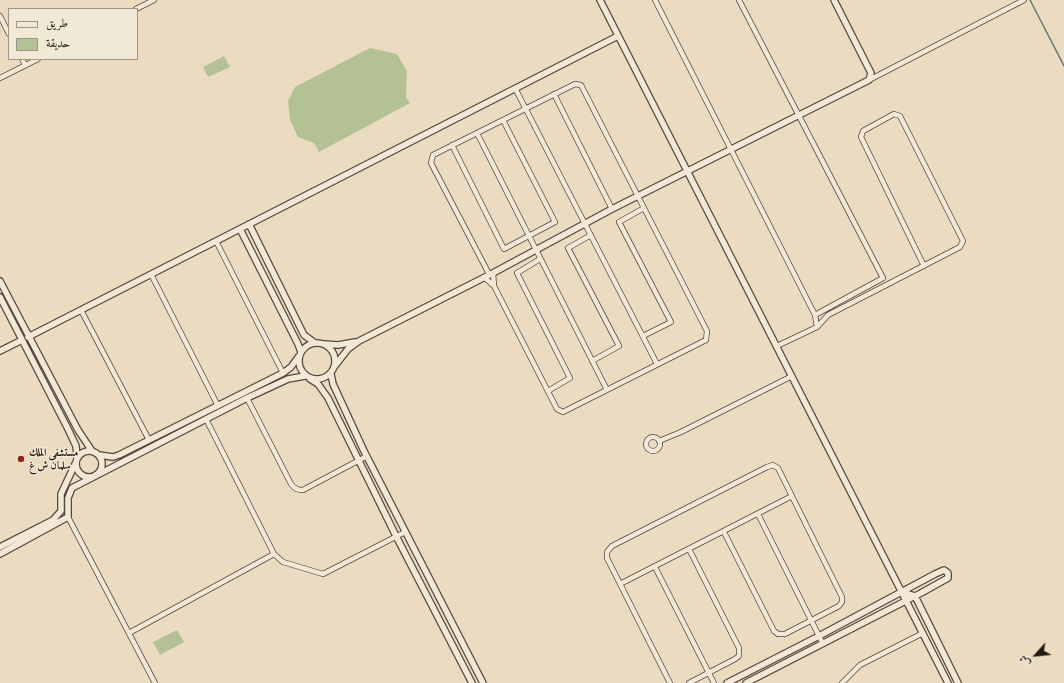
<!DOCTYPE html>
<html>
<head>
<meta charset="utf-8">
<style>
	body { margin:0 }
	#map { position:relative; width:1064px; height:683px; overflow:hidden; background:#ebdbc0; font-family:"IM FELL Great Primer",Amiri,serif }
	canvas { display:block }
	.legend { position:absolute; left:8px; top:8px; width:130px; height:52px; box-sizing:border-box; background:#f2e8d6; border:1px solid #9f9488; margin:0; padding:5px 7px; list-style:none; font-size:12px; color:#231712 }
	.legend li { display:flex; align-items:center; gap:8px; height:20px }
	.legend b { width:20px; border:1px solid #9f9488 }
	.north { position:absolute; left:1016px; top:635px; width:40px; height:40px; -webkit-text-stroke:3px #f2e8d6; paint-order:stroke; rotate:243deg; font-size:11px; font-weight:700; line-height:16px; text-align:center; color:#231712 }
	.north::after { content:''; display:block; margin:auto; width:14px; height:18px; background:#231712; clip-path:polygon(50% 0,100% 100%,50% 72%,0 100%) }
</style>
</head>
<body>
<div id="map">
<canvas width="1064" height="683"></canvas>
<ul class="legend">
<li><b style="height:5px;background:#f2e8d6"></b>طريق</li>
<li><b style="height:11px;background:#b4c195"></b>حديقة</li>
</ul>
<div class="north">ش</div>
</div>
<script>
const ctx = document.querySelector('canvas').getContext('2d');
ctx.lineJoin = 'round';
function fill(path, color) {
  ctx.fillStyle = color;
  ctx.fill(path, 'evenodd');
}
function stroke(path, color, width, dash) {
  ctx.strokeStyle = color;
  ctx.lineWidth = width;
  ctx.lineCap = dash ? 'butt' : 'round';
  ctx.setLineDash(dash || []);
  ctx.stroke(path);
}
function label(font, color, halo, rows, align = 'center') {
  ctx.font = font + ' "IM FELL Great Primer",Amiri,serif';
  ctx.lineWidth = 3;
  ctx.setLineDash([]);
  ctx.textBaseline = 'middle';
  ctx.strokeStyle = halo;
  ctx.fillStyle = color;
  for (const [text, x, y, turn = 0] of rows) {
    ctx.save();
    ctx.translate(x, y);
    ctx.rotate((+turn || 0) * Math.PI / 180);
    ctx.textAlign = isNaN(turn) ? turn : align;
    if (halo) ctx.strokeText(text, 0, 0);
    ctx.fillText(text, 0, 0);
    ctx.restore();
  }
}
const green = new Path2D(`
	M370,48l27,6 10,17 -1,27 4,5 -91,49 -5,-9 -16,-6 -8,-17 -2,-19 7,-14z
	M224,56l6,11 -22,10 -5,-10z
	M177,630l7,12 -24,13 -7,-13z`);
const stream = new Path2D(`
	M1030,0l34,66`);
const minor = new Path2D(`
	M655,0l160,315 2,12
	M739,0l144,278 -68,37
	M136,9l18,-9
	M0,16l9,18
	M22,59l3,6
	M0,78l38,-19
	M869,80l155,-80
	M515,88l142,276
	M554,94l58,115
	M477,133l130,257
	M452,145l52,104 51,-27 -52,-102
	M591,235l-23,13 51,98 -27,15
	M216,241l67,132
	M540,259l-23,14 53,105 -22,13
	M493,273l1,13
	M151,274l67,132
	M484,277l10,9 63,123 6,3 143,-72 1,-9 -126,-246 -6,-1 -142,71 -2,8 58,111
	M81,310l68,130
	M643,336l28,-14 -52,-100 25,-14
	M777,346l40,-19 11,-12 132,-68 3,-6 -63,-125 -6,-2 -31,17 -2,6 63,129
	M247,398l44,86c4,5 6,6 12,6l64,-34
	M206,419l68,135 9,8 40,12 82,-42
	M646 444a7 7 0 1 1 14 0a7 7 0 1 1-14 0Z
	M659,441l22,-9 111,-56
	M758,514l65,130
	M68,517l87,166
	M655,567l59,116
	M620,584l172,-88
	M129,633l145,-79
	M670,683l-63,-125v-6l5,-6 155,-79 6,-2 5,3 64,129v5l-3,4 -54,28h-7l-4,-3 -50,-99
	M689,683l46,-24 4,-3v-8l-50,-99
	M842,683l18,-18 63,-32`);
const tertiary = new Path2D(`
	M600,0l348,683
	M249,224l55,111 11,8
	M240,229l58,115 3,8
	M0,281l78,149 14,21
	M0,297l68,132 8,17 1,11
	M28,337l590,-301
	M299 361a18 18 0 1 1 36 0a18 18 0 1 1-36 0Z
	M324,344l14,1 17,-3
	M0,351l22,-11
	M334,367l14,-18 11,-8 134,-68 119,-64 257,-129 2,-7 -37,-73
	M331,374l2,10 31,67 119,232
	M310,379l8,5 10,14 68,138 76,147
	M76 464a13 13 0 1 1 26 0a13 13 0 1 1-26 0Z
	M99,455l14,2 6,-2 164,-82 8,-6 8,-11
	M0,547l53,-27 8,-9v-17l15,-32
	M0,554l68,-37v-19l4,-10 175,-90 41,-19 17,-3
	M901,592l14,4 43,87
	M727,683l92,-47 116,-62 9,-4 4,3v5l-27,15 -175,90`);
const markers = [
	[21,459,4,"#8f2418"]
];
const poiNames = [
	["مستشفى الملك",29,453],
	["سلمان ش غ",29,466]
];
fill(green, '#b4c195');
stroke(stream, '#697974', 1.5);
stroke(minor, '#55483e', 6);
stroke(tertiary, '#55483e', 8);
stroke(minor, '#f2e8d6', 4.5);
stroke(tertiary, '#f2e8d6', 5.5);
for (const [x, y, r, color] of markers) {
  const dot = new Path2D();
  dot.arc(x, y, r, 0, 2 * Math.PI);
  ctx.fillStyle = color;
  ctx.fill(dot);
  stroke(dot, '#f2e8d6', 1.5);
}
label('bold 11px', '#231712', '#f2e8d6', poiNames, 'left');
</script>
</body>
</html>
